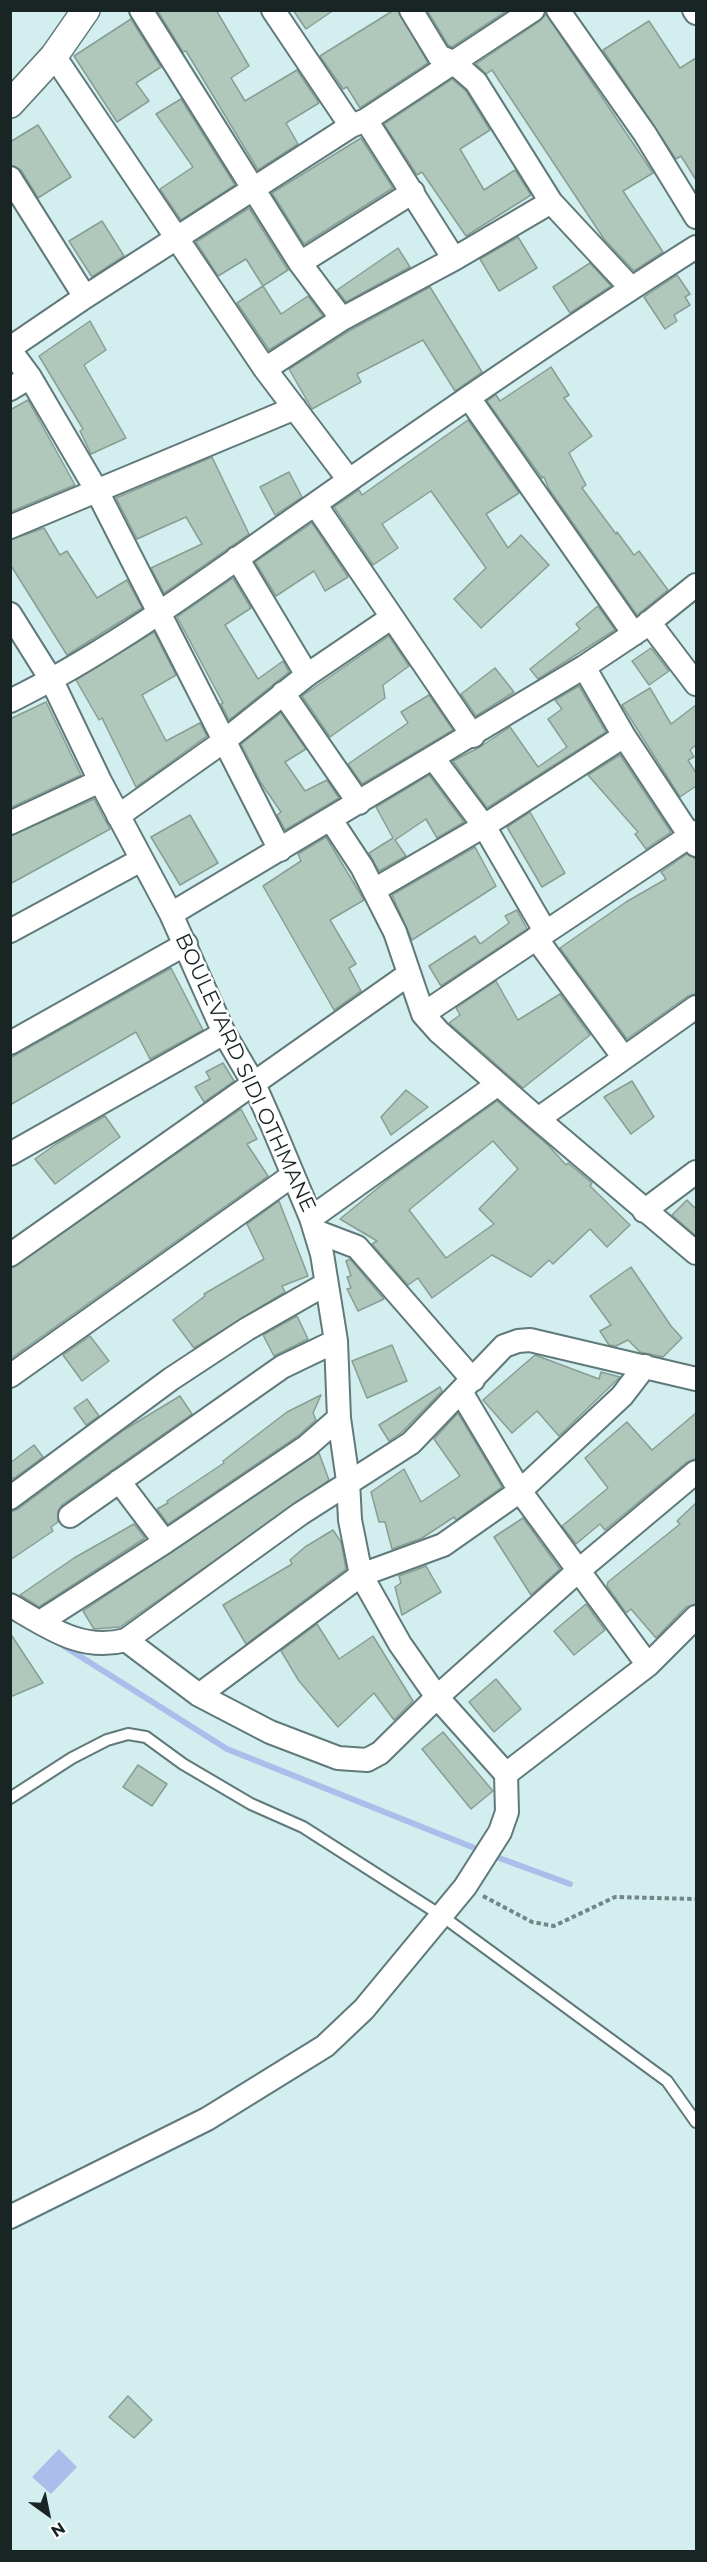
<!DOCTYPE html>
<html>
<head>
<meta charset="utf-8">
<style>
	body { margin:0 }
	#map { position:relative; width:707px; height:2562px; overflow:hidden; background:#d2eeef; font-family:Montserrat,sans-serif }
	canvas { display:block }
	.frame { position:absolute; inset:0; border:12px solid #192424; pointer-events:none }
	.north { position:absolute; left:18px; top:2484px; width:60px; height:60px; -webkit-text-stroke:4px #fff; paint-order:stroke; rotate:147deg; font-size:16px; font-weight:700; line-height:24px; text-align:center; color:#192424 }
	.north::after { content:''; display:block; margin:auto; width:21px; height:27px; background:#192424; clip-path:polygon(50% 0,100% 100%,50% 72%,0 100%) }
</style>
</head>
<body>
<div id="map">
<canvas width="707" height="2562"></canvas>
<div class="frame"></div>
<div class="north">N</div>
</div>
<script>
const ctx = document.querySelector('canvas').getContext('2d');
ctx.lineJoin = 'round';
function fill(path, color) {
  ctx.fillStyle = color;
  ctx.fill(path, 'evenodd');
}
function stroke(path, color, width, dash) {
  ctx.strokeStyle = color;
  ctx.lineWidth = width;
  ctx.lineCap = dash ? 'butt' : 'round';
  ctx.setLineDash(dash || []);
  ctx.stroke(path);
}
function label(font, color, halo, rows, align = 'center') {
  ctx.font = font + ' Montserrat,sans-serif';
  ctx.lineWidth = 5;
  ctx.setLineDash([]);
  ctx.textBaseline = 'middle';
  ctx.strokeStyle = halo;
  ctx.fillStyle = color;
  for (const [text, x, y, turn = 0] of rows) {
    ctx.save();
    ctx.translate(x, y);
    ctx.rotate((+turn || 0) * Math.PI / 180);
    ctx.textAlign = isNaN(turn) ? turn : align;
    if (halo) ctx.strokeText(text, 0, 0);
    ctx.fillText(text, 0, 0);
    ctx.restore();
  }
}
const water = new Path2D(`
	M59,2449l18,18 -26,27 -19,-17z`);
const stream = new Path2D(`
	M59,1643l168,106 255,102
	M491,1855l79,29`);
const building = new Path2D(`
	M157,10h59l33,56 -18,12 14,23 52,-31 22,33 -33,20 12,21 -40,26 -72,-119 -3,1z
	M293,10h41l-28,19z
	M394,10h4l30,53 -68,45 -13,-21 -4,2 -23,-33z
	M427,10h81l-56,37 -4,-2z
	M546,14l107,159 -30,18 40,61 -29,19 -30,-32 -112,-169 -6,4 -10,-10 64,-43z
	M131,19l30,48 -25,16 13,18 -32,21 -43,-66z
	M649,21l31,47 16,-10v122l-15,-24 -5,3 -73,-109z
	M452,79l14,12 24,39 -30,19 24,41 31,-20 16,25 -65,41 -44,-64 -5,3 -33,-51z
	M181,99l54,86 -54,35 -21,-31 33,-22 -37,-53z
	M38,125l33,52 -33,21 -17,-28 -11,-5v-23z
	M361,138l32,50 -89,56 -32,-51z
	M249,208l39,62 -25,16 -17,-27 -28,17 -22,-34z
	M102,221l22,35 -32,21 -23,-36z
	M518,237l19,31 -38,23 -19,-32z
	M398,248l12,19 -64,35 -9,-12z
	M590,263l21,23 -41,27 -17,-26z
	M677,275l13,19 -5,3 5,8 -16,10 3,6 -12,8 -21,-32z
	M263,286l18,28 27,-18 15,20 -54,34 -32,-47z
	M430,287l52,85 -27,19 -32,-51 -66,34 4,8 -49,27 -23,-40 60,-38z
	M90,321l16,29 -22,15 42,73 -35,16 -11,-23 3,-2 -44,-73z
	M551,367l18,28 -5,3 28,38 -23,17 17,32 -4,3 34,46 1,-2 17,23 5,-4 29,39 -31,25 -88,-126 -5,-12 -2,1 -55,-77 9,-6 4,6z
	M28,400l47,85 -65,27v-102z
	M468,420l51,73 -33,21 22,34 13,-13 28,30 -68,63 -27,-29 32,-31 -55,-77 -49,33 16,24 -25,17 -39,-58 25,-17 3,5z
	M212,457l37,77 -85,59 -13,-25 51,-24 -16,-27 -49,22 -21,-41z
	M289,472l13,25 -27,18 -15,-28z
	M312,523l36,54 -23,14 -11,-20 -38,25 -21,-34z
	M44,528l16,27 7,-4 30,47 30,-18 15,28 -75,47 -57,-91v-24z
	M233,578l18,30 -26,17 33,54 25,-18 6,11 -60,48 -8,-16 2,-1 -46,-86z
	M598,606l17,24 -77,49 -8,-10 50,-40 -4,-5z
	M154,632l22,43 -34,20 24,46 34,-18 7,13 -71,51 -34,-69 -3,2 -23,-40z
	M389,636l20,30 -26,19 2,13 -55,39 -28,-41z
	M651,648l18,23 -20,14 -17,-24z
	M495,668l19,24 -38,24 -15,-22z
	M579,686l27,46 -119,76 -34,-47 27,-14 30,-20 28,40 29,-20 -19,-28 14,-10 -7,-9z
	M650,688l21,36 25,-19v40l-6,5 4,7 -6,3 8,13v13l-16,11 -58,-92z
	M429,695l24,35 -91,54 -14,-20 60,-41 -7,-11z
	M46,702l35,73 -71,33v-89z
	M281,713l25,36 -21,13 20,29 22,-11 12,18 -54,32 -8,-15 4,-3 -20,-29 -20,-39z
	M620,755l51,77 -25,17 -11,-15 3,-2 -50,-57z
	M429,775l35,47 -27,16 -11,-19 -31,21 11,16 -27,15 -10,-18 24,-15 -17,-31z
	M94,799l16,30 -100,55v-48z
	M530,812l35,61 -23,14 -35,-60z
	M190,815l28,48 -38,22 -29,-48z
	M326,837l38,63 -34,20 26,44 -7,4 12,23 -27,19 -71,-124 38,-25 -3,-7z
	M475,847l21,39 -84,54 -20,-45z
	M687,854l9,5v135l-8,2 -61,43 -67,-91 66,-46 40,-23 -5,-7z
	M517,910l10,19 -86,57 -12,-20 46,-30 5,8 29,-21 -4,-7z
	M171,968l32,62 -53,29 -14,-27 -126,73v-47z
	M496,981l22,39 42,-26 30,41 -67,53 -74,-65 11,-8 -4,-7z
	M223,1063l11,18 -30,21 -9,-15 15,-8 -4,-7z
	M632,1081l22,36 -23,17 -27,-37z
	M406,1090l22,17 -37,28 -10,-18z
	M497,1101l52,45 17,19 2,-2 24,20 -2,3 40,39 -23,22 -17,-18 -37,35 -4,-4 -18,17 -39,-22 -60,43 -14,-20 -10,7 -36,-41 5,-3 -37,-22 50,-41zM493,1141l25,28 -39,40 15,15 -48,34 -37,-48z
	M241,1109l16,30 -10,5 21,32 -258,183v-90z
	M105,1116l15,21 -65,47 -20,-25 21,-15z
	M687,1200l9,9v27l-24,-21z
	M279,1201l29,75 -26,10 3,6 -91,56 -21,-28 32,-24 -1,-2 60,-35 -17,-35z
	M350,1259l34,40 -26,12 -11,-22 4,-1 -4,-11 4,-1 -5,-15z
	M631,1267l40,59 11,12 -19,19 -23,-5 -12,-12 -12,6 -7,-1 -9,-14 11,-6 -21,-29z
	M297,1316l11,23 -34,17 -11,-21z
	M90,1336l19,25 -27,20 -19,-26z
	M392,1345l15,36 -40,17 -15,-37z
	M535,1355l64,24 2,-7 19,5 -61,59 -22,-25 -25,22 -29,-33z
	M440,1387l2,4 -40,41 -13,9 -10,-16z
	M321,1395l-8,18 3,7 -17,15 -131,89 -11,-15 11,-6 -1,-2 57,-38 -1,-2 64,-49z
	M180,1396l12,18 -130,91 -4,6v11l-7,5 2,4 -43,29v-48l8,-3 106,-79z
	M87,1399l12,17 -13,9 -12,-17z
	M458,1413l44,74 -46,33 -2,-3 -32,21 -30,11 -7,-27h-6l-8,-30 33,-23 17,33 39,-26 -26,-37z
	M696,1413v46l-9,3 -82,68 -5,-6 -24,20 -14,-18 46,-38 -23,-30 42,-36 25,28z
	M34,1445l9,12 -30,22 -3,-4v-12z
	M319,1453l10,27 -209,147 -26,2 -11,-18z
	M696,1503v101l-10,3 -30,31 -25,-29 -5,4 -19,-27 1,-4 72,-58 -3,-3z
	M523,1518l37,51 -29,26 -37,-58z
	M134,1524l11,14 -106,69 -19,-12 54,-37z
	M333,1530l8,12 5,27 -100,75 -23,-39 69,-41 -2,-4 15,-13z
	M426,1566l15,26 -39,23 -7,-28 6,-4 -2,-7z
	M586,1604l19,26 -31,25 -20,-24z
	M317,1624l22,35 34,-23 40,65 -19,19 -20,-27 -36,34 -39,-46 -18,-30z
	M10,1633l33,50 -33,14z
	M496,1679l25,30 -27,23 -25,-30z
	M443,1732l50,59 -22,18 -49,-60z
	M138,1765l29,19 -15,22 -29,-19z
	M128,2396l24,24 -18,18 -25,-21z`);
const path = new Path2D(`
	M483,1896l49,26 22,4 61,-29 81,2`);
const service = new Path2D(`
	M10,1798l62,-40 35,-18 21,-6 18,3 37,27 68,40 52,23 139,89 225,165 29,41`);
const minor = new Path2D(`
	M141,10l159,253 42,56
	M273,10l78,116
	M411,10l28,46 14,6 23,20 75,120 80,86
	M558,10l87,124 51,83
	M694,10l2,3
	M54,56l211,313 84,111
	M366,120l88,139
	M10,178l75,119 -75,51
	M300,263l113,-71
	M85,297l266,-171 15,-6 167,-110
	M10,350l20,27 67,114 183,359
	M265,369l77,-50 112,-60 97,-57
	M10,389l20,-12
	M469,398l165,236
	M315,504l158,232
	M10,527l285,-119
	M237,558l70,117
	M10,614l42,67 48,100 71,133 53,119 30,51 19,43 38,91 11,36 14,87 3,77 9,63 2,39 11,55 39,69 37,53 69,77
	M649,622l47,62
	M584,667l40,69 72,109
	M283,693l76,110
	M10,701c106,-52 201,-125 298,-192 128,-90 257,-179 388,-262
	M434,759l50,67 61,105
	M118,816l106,-75 83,-66 84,-57
	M331,820l31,47 33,65 28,82 16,18 99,87 158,134
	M10,823l90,-42
	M374,890l110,-64 140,-90
	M171,914l413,-247 57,-38 55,-44
	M10,931l131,-71
	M536,938l88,120
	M423,1014l273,-182
	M10,1043l176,-99
	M538,1119l158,-112
	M10,1154l214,-121
	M644,1211l52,-39
	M311,1218l187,-134
	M315,1231l42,16 116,133
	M10,1255l399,-281
	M10,1376l283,-201
	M461,1392l59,99 128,174
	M119,1481l46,61
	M10,1498l161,-119 76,-50 79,-45
	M70,1516l212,-149 54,-26
	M10,1605c38,22 71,47 116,35l174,-126 111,-71 93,-97 14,-5 12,-1 166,39
	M40,1622l125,-80 142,-96 32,-28
	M126,1640l73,55 71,37 68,26 29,2 13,-7 57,-56 141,-126 118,-99
	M199,1695l162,-120 82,-30 77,-54 102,-95 23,-30
	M506,1774l142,-109 48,-48
	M10,2217l197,-98 118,-73 39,-37 101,-122 35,-55 7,-20 -1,-38`);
const tertiary = new Path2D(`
	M10,104l44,-48 32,-46`);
const streetNames = [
	["BOULEVARD SIDI OTHMANE",245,1073,65]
];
fill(water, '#a9beea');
stroke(stream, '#a9beea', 6);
fill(building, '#b0c7bc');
stroke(building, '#889e94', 1.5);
stroke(service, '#60797a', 14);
stroke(minor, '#60797a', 26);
stroke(tertiary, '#60797a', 30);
stroke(path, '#738687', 4, [4.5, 3]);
stroke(service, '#fff', 10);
stroke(minor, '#fff', 22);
stroke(tertiary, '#fff', 27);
label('21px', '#192424', '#fff', streetNames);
</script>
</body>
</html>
